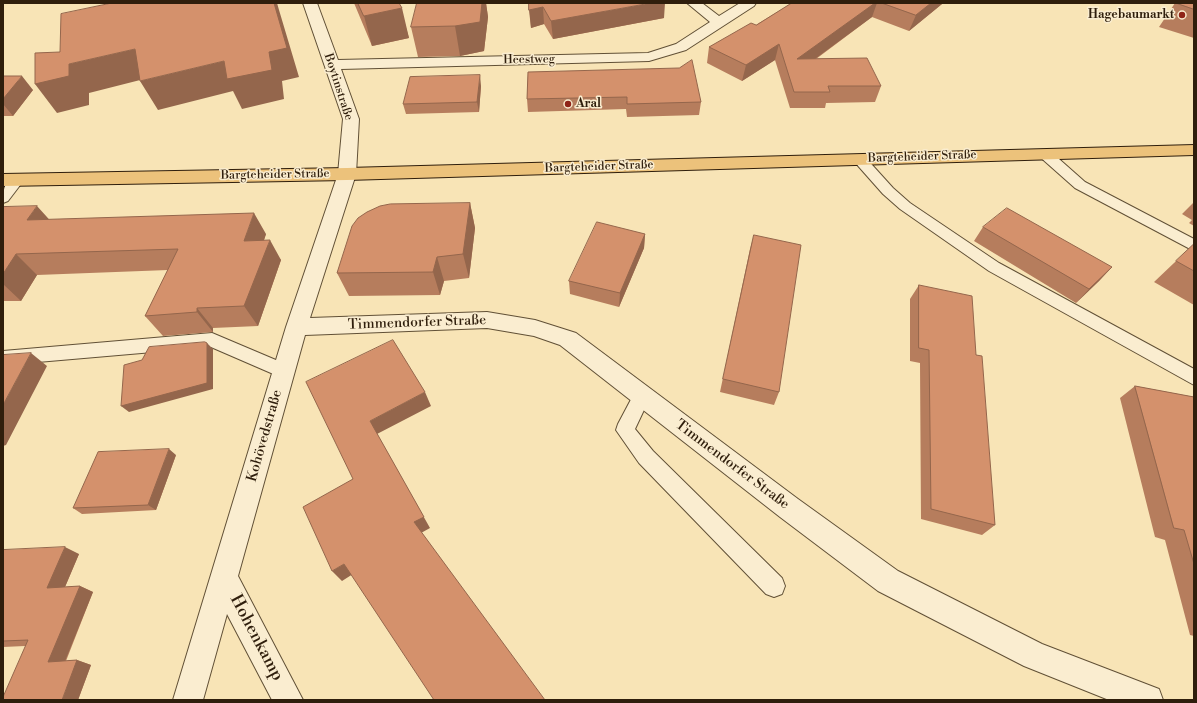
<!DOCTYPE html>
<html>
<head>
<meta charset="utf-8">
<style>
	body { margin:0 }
	#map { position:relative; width:1197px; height:703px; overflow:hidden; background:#f8e4b6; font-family:"Libre Bodoni",serif }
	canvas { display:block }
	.frame { position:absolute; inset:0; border:4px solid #2f1e0c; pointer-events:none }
</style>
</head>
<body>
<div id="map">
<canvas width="1197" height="703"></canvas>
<div class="frame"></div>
</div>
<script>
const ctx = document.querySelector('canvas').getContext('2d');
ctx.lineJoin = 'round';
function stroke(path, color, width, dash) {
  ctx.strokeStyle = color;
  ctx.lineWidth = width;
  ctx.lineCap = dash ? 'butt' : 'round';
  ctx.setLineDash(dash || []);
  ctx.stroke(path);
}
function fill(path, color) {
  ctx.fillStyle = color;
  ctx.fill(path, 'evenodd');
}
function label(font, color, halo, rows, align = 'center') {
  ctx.font = font + ' "Libre Bodoni",serif';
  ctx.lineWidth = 3;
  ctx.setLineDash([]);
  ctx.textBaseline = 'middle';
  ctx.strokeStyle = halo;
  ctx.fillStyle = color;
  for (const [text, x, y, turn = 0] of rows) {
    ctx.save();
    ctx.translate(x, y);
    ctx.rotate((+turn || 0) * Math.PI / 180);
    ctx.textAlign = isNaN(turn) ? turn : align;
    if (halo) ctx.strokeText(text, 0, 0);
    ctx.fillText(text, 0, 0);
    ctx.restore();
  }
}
const service = new Path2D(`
	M1045,150l5,1 35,31 109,57v12l-119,-63 -35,-31 -2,-3 2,-3z
	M859,155l5,1 29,32 17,15 89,60 195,106v16l-205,-114 -89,-62 -17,-15 -31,-35 2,-3z
	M17,176l5,1 2,3 -16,21 -5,2c0,-12 1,-24 14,-27z
	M212,333l78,33 3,5 -3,5 -6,2 -6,-2 -67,-29 -208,18v-14z
	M642,387l6,3 3,5 -16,34 18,22 129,127 3,8 -3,8 -8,3 -8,-3 -127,-131 -23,-33 2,-6 18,-34z`);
const minor = new Path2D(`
	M303,3h14l21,57 310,-7 28,-9 34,-22 -23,-19h15l17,13 21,-13h16l-2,3 -68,44 -37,11 -308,8 18,50 -3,55 -46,144 177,-6 48,8 41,13 222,166 100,72 144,73 117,45 4,11h-54l-85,-34 -146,-75 -98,-74 -220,-172 -26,-9 -47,-8 -182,7 -67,241 65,124h-31l-45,-86 -24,86h-30l113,-373 52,-153 5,-55z`);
const primary = new Path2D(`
	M1194,145v10l-847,25 -344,6v-12l344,-6z`);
const wall = new Path2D(`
	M354,3h45l10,35 -37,8z
	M417,3h69l2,14 -4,34 -24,5 -42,1 -7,-30z
	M529,3l135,15 -111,21 -9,-15 -13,4z
	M792,3h151l-1,1 -33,27 -37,-14 -56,42 65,27 -6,16 -49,1 -1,5h-35l-15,-48 -33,21 -35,-18 2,-16 47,-22z
	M1175,3h19v35l-35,-11z
	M528,72l173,30 -2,13 -72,2 -1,-8 -98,3 -1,-13z
	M3,76l30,14 -20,26h-10z
	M481,86l-2,26 -73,2 -3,-10z
	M1194,202v24l-5,-3 3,-3 -10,-6z
	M470,203l5,25 -6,50 -25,3 -4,14 -91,1 -12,-23z
	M3,207l46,13 217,14 -2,6 17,20 -23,66 -45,2v4l-50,4 -18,-20 23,-46 -131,5 -16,26h-18z
	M983,227l129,40 -13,14 -23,22 -102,-62z
	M645,234l-1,14 -25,59 -49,-13 -1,-13z
	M754,235l25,157 -5,13 -54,-13 30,-143z
	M1194,244v61l-40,-23z
	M919,285l57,70 19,170 -13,10 -61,-16 -1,-156 -10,-2v-62z
	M1135,386l59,11v239l-4,-1 -25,-95 -10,-3 -35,-139z
	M176,455l-20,55 -74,4 -9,-6z
	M3,550l76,4 -14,33 15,-1 13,6 -27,69 11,-1 14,5 -13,35 -53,-54 -22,1z`);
const shadedWall = new Path2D(`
	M274,3h3l2,7 20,67 -17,4 2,18 -42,10 -9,-18 -75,19 -18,-29 84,-20 45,-9z
	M482,3h4l2,14 -4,34 -24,5 -5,-30z
	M651,3h14l-1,15 -111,21 -2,-18z
	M875,3h2l-5,14 -79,58 4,-16z
	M931,3h12l-1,1 -33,27 7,-16z
	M543,7l1,17 -13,4 -2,-18z
	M402,8l7,30 -37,8 -8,-30z
	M779,44l-4,16 -33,21 4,-16z
	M135,49l17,28 -63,16v12l-32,8 -22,-29 34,-20z
	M480,75l1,11 -2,26 -2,-10z
	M22,76l11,14 -20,26 -10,-12v-5z
	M470,203l5,25 -6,50 -6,-24z
	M37,206l19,21 -29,-7z
	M254,213l12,21 -9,27 -13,-20z
	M645,234l-1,14 -25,59 1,-14z
	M270,240l11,20 -23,66 -14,-20z
	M16,254l21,21 -16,26 -18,-17v-10z
	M437,257l7,24 -4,14 -7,-23z
	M1112,267l-13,14 -23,22 13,-14z
	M197,308l16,20v4l-16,-20z
	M207,343l6,6v40l-84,23 -8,-6z
	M31,353l16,13 -41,79 -3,1v-41z
	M425,392l6,14 -54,28 53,94 -9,5 -7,-11 -44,-101z
	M169,449l7,6 -20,55 -8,-5z
	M65,547l14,7 -17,40 -15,-6z
	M344,564l9,10 -11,7 -10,-10z
	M80,586l13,6 -30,74 -15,-4z
	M77,660l14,5 -13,35h-16z`);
const building = new Path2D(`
	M112,3h162l13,45 -18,4 3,18 -45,9 -3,-18 -84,20 -5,-32 -66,15v12l-34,8v-31l25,-1 1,-38z
	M358,3h41l3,5 -38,8z
	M417,3h65l-2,19 -25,4 -44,1z
	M529,3h122l-100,18 -8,-14 -14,3z
	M792,3h83l-78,56 70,-1 14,28h-53l2,6h-36l-15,-48 -33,21 -37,-18 42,-24 5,2z
	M882,3h49l-15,12z
	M1176,3h18v6z
	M692,60l9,42 -74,2v-7l-100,2 1,-27 151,-4z
	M480,75l-3,27 -74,2 7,-27z
	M3,76h19l-19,23z
	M470,203l-7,51 -26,3 -4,15 -96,1 15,-47 6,-8 9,-6 13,-6 10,-2z
	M37,206l-10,14 227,-7 -10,28 26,-1 -26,66 -47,2v4l-52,4 33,-67 -162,5 -13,20v-67z
	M1007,208l105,59 -23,22 -106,-62z
	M597,222l48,12 -25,59 -51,-12z
	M754,235l47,10 -22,147 -56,-13z
	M1194,244v27l-18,-10z
	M919,285l53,11 4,59 6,1 13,169 -64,-16 -2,-159 -10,-2z
	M393,340l32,52 -55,29 54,96 -10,5 131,178h-111l-90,-136 -12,7 -29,-64 50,-28 -47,-97z
	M205,342l2,1v40l-86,23 3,-41 18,-5 7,-13z
	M31,353l-28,52v-50z
	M1135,386l59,11v167l-10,-34 -10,-2z
	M169,449l-21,56 -75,3 25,-56z
	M65,547l-18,41 33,-2 -32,76 29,-2 -15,40h-59v-3l25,-57 -25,1v-91z`);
const markers = [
	[1182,15,4,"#8f2418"],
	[568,104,4,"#8f2418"]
];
const farPoinames = [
	["Hagebaumarkt",1174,15],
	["Aral",576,104,"left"]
];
const farStreetnames = [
	["Heestweg",529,60,-1],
	["Boytinstraße",338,87,72],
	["Bargteheider Straße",922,157,-2],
	["Bargteheider Straße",599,167,-2],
	["Bargteheider Straße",275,175,-1]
];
const streetNames = [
	["Timmendorfer Straße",417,323,-2],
	["Kohövedstraße",265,436,-74],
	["Timmendorfer Straße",732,465,37]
];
const nearStreetnames = [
	["Hohenkamp",256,638,62]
];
stroke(service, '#615036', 2);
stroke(minor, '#615036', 2);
stroke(primary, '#2f1e0c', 2);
fill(service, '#faedd0');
fill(minor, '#faedd0');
fill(primary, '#ecc27b');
fill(wall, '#b67d5d');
fill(shadedWall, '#94664c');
fill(building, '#d4916c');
stroke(building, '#94664c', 1);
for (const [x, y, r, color] of markers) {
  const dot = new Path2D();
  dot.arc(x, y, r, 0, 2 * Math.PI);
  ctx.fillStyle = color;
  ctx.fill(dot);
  stroke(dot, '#faedd0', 1.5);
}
label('bold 12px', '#2f1e0c', '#faedd0', farPoinames, 'right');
label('12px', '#2f1e0c', '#faedd0', farStreetnames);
label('14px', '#2f1e0c', '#faedd0', streetNames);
label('17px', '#2f1e0c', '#faedd0', nearStreetnames);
</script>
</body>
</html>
